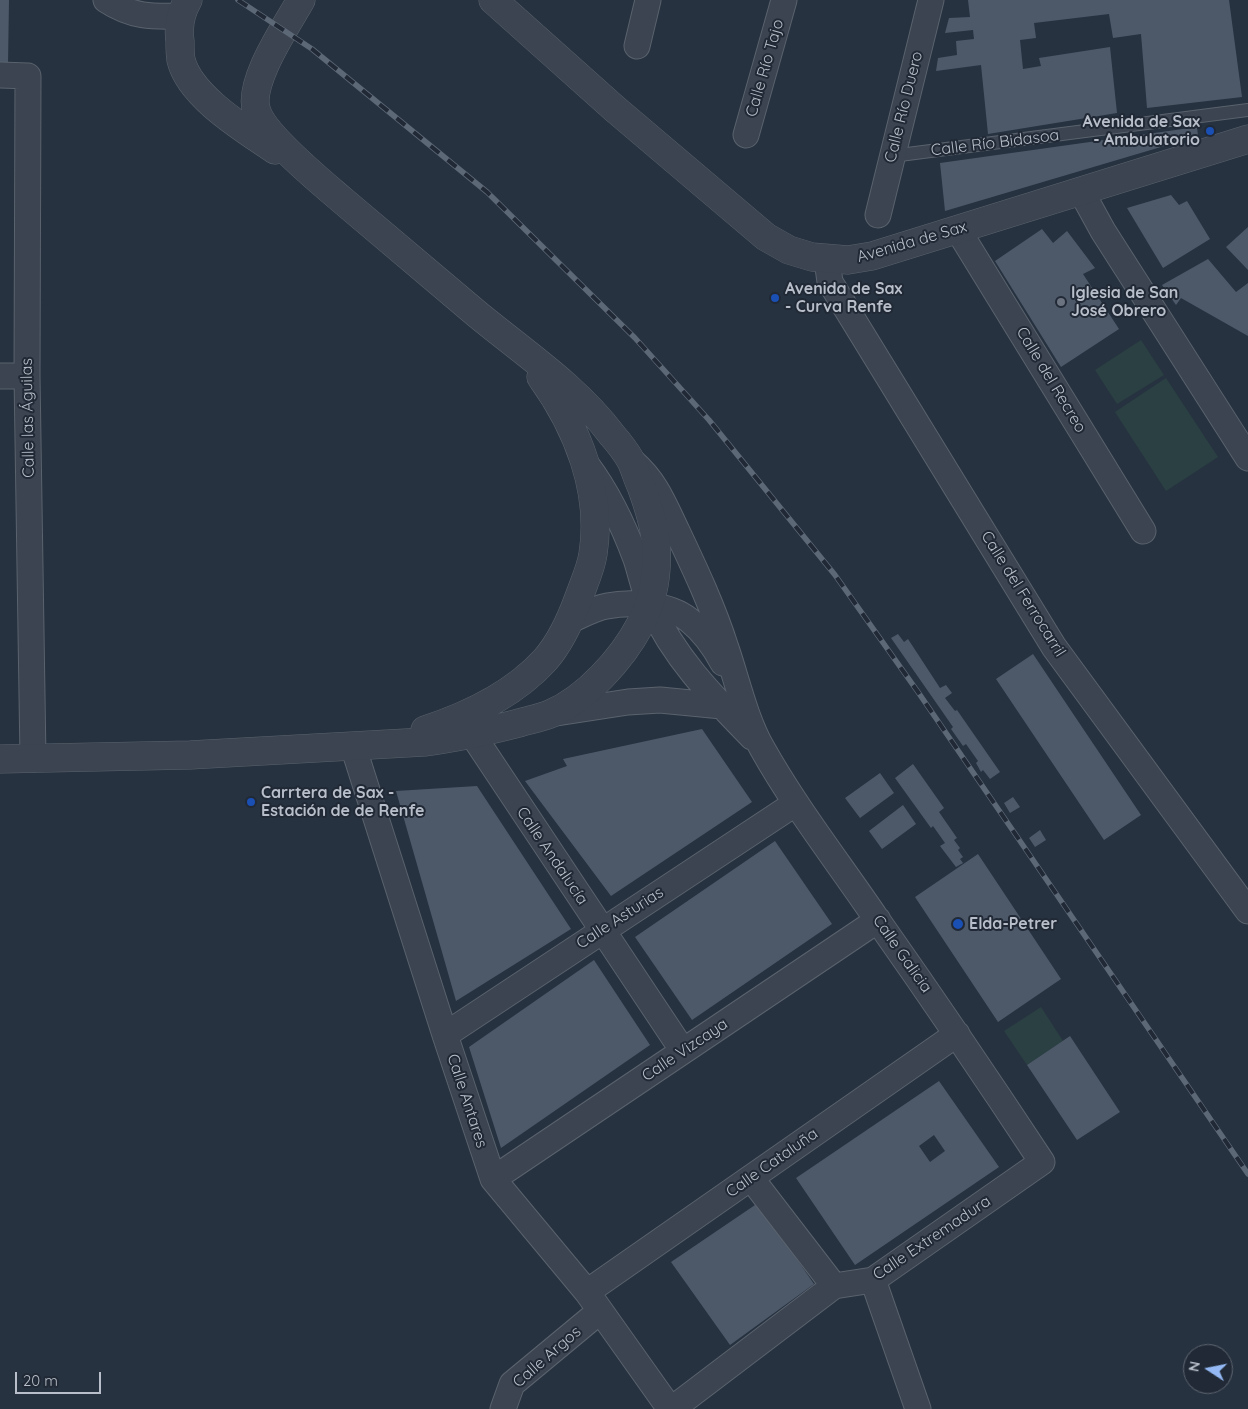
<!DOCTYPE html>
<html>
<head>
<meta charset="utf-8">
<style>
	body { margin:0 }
	#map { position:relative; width:1248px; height:1409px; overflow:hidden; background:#273240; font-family:Quicksand,sans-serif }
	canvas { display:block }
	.north { position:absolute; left:1183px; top:1344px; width:50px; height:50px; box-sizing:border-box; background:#202935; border:1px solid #5d6571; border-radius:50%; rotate:281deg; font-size:14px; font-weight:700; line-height:20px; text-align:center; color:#b8bfca }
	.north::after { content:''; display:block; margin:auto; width:18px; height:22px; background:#93b8f4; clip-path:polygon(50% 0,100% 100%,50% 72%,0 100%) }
	.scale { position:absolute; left:15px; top:1372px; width:86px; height:22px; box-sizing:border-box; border:2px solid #b8bfca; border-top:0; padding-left:6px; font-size:15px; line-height:18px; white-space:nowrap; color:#b8bfca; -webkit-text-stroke:4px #202935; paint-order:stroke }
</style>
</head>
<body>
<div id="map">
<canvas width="1248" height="1409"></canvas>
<div class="north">N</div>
<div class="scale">20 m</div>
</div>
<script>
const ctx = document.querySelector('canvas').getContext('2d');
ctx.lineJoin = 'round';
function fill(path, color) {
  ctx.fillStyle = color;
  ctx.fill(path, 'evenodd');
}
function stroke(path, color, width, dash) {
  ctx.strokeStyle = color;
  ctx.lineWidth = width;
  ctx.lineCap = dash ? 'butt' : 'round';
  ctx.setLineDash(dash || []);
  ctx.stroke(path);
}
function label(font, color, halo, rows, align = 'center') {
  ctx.font = font + ' Quicksand,sans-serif';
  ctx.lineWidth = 4;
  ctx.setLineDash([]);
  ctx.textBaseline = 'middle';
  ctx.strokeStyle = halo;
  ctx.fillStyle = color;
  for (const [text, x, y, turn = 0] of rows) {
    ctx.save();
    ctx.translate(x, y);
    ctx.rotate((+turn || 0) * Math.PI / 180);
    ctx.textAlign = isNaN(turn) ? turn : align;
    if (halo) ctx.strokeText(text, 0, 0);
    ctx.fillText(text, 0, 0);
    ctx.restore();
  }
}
const green = new Path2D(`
	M1141,340l23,35 -47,29 -22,-34z
	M1166,378l52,79 -52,34 -51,-79z
	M1041,1007l22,34 -36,24 -23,-34z`);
const building = new Path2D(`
	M0,0h9l-1,64h-8z
	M968,0h261l13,97 -95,11 -6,-74 -28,4 -4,-24 -75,9 2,15 -16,2 3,29 18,-3 -2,-8 71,-11 7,66 -129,21 -7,-69 -45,6 2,-13 19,-3 -1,-14 18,-2 -1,-9 -28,3 4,-15 21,-1z
	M1197,127l1,9 -253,75 -5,-48z
	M1171,195l8,10 8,-4 23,38 -47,29 -36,-60z
	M1248,227v43l-22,-23z
	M1042,229l11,14 14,-12 28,37 -12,6 36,55 -58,38 -66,-106z
	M1208,259l28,33 12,-9v53l-67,-38 -5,7 -14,-20z
	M898,634l6,8 4,-3 32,49 6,-3 6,8 -7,5 10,13 2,-1 43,62 -10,7 -7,-9 -2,2 -5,-9 2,-2 -12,-17 -3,2 -12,-17 2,-2 -62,-89z
	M1033,654l108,161 -37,25 -108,-161z
	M702,729l50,73 -141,94 -86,-115 42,-15 -4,-7z
	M913,764l31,44 -5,4 18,26 -3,2 6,8 -2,2 5,7 -3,2 3,4 -7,4 -16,-21 5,-3 -12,-17 -2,2 -36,-50z
	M880,773l14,20 -34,25 -15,-20z
	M477,786l94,143 -115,72 -60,-210z
	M1013,797l7,10 -10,6 -6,-10z
	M903,805l13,19 -34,25 -13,-18z
	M1040,830l6,10 -11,7 -6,-9z
	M775,841l57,83 -140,96 -57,-83z
	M978,854l83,125 -63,43 -83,-125z
	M594,960l56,85 -149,103 -32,-101z
	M1070,1036l50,76 -43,28 -50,-75z
	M939,1081l60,86 -144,98 -59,-87zM934,1135l11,16 -15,11 -11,-16z
	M758,1203l56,81 -84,61 -59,-83z`);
const service = new Path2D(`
	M892,156l356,-46`);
const minor = new Path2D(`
	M106,0c26,17 46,17 75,16
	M637,46l11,-46
	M0,75l28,1 -1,300 6,383
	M746,135l38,-135
	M1081,191l22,40 145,227
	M878,215l53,-215
	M958,230l185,301
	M827,260l3,22 224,365 194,264
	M0,376h27
	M633,462c23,20 31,42 44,69 18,38 36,76 49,117 11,32 19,70 36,100 33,59 76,114 114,170 57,81 112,162 166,244l-169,118 -39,6 -162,123
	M587,465c21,28 37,62 49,94 5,15 8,32 15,47 23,52 62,91 101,131
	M571,620c11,-5 24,-12 36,-14 25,-5 62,-2 82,14 14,11 26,28 34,43
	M550,714l78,-12 32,-2 62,6
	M472,734l211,317
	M353,746l92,289 48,144 94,113 83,117
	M445,1035l351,-232
	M751,1178l83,108
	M493,1179l385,-259
	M873,1280l45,129
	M587,1292l370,-258
	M503,1409l9,-25 88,-73`);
const tertiary = new Path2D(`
	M188,0c-7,12 -10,27 -8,41 0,6 0,13 1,19 9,37 65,70 94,90
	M493,0l122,109 151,128 23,13 23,7 36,3 24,-4 376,-117
	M425,730c43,-14 89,-36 120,-70 16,-18 26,-41 34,-63 5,-14 12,-29 14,-43 10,-63 -16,-127 -52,-177
	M0,759l190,-4 234,-13c32,-4 64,-11 95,-19 10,-3 21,-5 31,-9 36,-15 72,-55 90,-89 14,-25 18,-53 16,-82 -2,-20 -8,-38 -15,-57 -4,-8 -6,-17 -10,-25 -5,-9 -12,-18 -19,-26 -36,-48 -89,-83 -135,-121 -45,-38 -90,-76 -135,-114 -21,-18 -77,-64 -85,-88 -11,-28 30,-87 44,-112`);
const rail = new Path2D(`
	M238,0l74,49 175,143 148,146 74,82 126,155 83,117 330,482`);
const markers = [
	[1210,131,5,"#1a4fb4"],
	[775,298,5,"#1a4fb4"],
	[1061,302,5,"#6b7280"],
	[251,802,5,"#1a4fb4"],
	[958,924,6,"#1a4fb4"]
];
const streetNames = [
	["Calle Río Tajo",765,68,-74],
	["Calle Río Duero",904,107,-76],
	["Calle Río Bidasoa",995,143,-7],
	["Avenida de Sax",912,242,-16],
	["Calle del Recreo",1051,380,59],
	["Calle las Águilas",28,418,-91],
	["Calle del Ferrocarril",1023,594,58],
	["Calle Andalucía",552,856,56],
	["Calle Asturias",620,918,-33],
	["Calle Galicia",902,954,55],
	["Calle Vizcaya",685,1050,-34],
	["Calle Antares",467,1101,72],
	["Calle Cataluña",772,1163,-35],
	["Calle Extremadura",932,1238,-34],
	["Calle Argos",547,1357,-41]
];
const poiNames = [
	["Avenida de Sax",1200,122,"right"],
	["- Ambulatorio",1200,140,"right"],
	["Avenida de Sax",785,289],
	["- Curva Renfe",785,307],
	["Iglesia de San",1071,293],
	["José Obrero",1071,311],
	["Carrtera de Sax -",261,793],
	["Estación de de Renfe",261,811],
	["Elda-Petrer",969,924]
];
fill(green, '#2a4042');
fill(building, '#4d5969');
stroke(service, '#59626d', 14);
stroke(minor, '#59626d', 27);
stroke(tertiary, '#59626d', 29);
stroke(service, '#3b4450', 12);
stroke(minor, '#3b4450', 25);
stroke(tertiary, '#3b4450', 28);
stroke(rail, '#5d6877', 5.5);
stroke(rail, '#202935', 4, [11]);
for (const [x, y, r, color] of markers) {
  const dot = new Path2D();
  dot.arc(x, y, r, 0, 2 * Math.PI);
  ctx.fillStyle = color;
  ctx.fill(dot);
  stroke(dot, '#202935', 2);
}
label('16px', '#b8bfca', '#202935', streetNames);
label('bold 16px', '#b8bfca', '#202935', poiNames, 'left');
</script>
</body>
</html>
